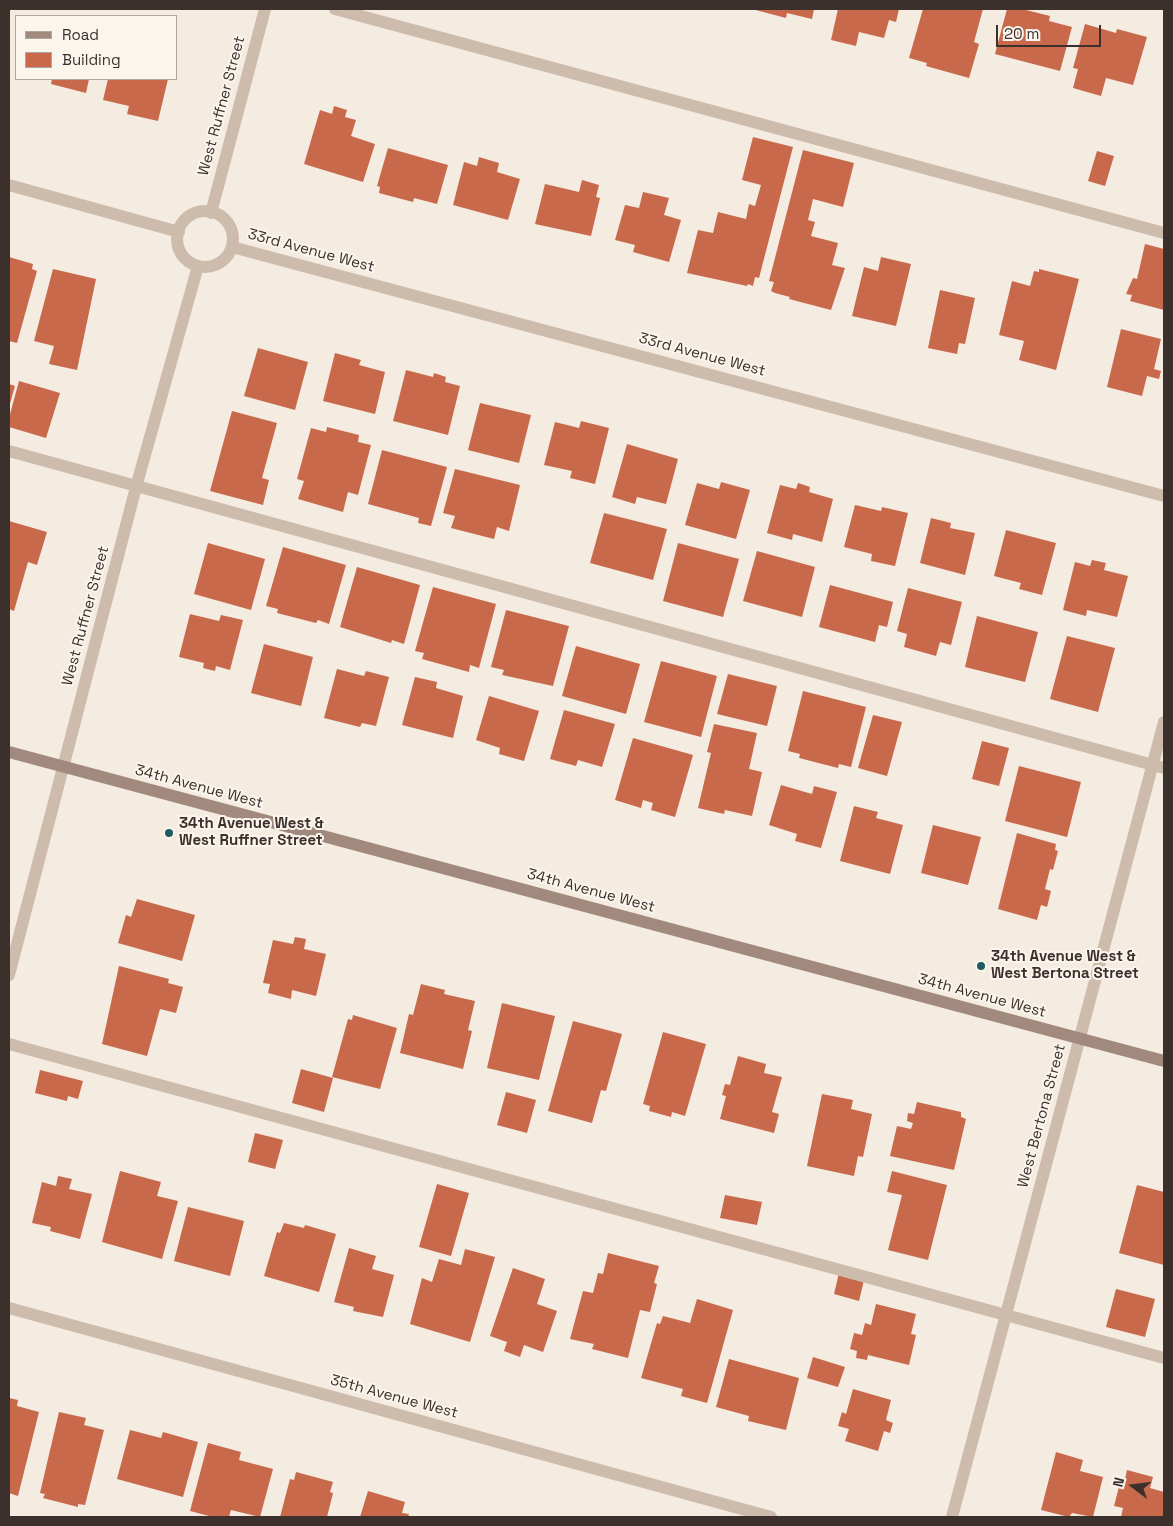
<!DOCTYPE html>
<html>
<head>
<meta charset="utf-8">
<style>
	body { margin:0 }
	#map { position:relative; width:1173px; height:1526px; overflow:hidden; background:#f4ebe1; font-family:"Space Grotesk",sans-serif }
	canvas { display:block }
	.frame { position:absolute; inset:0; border:10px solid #3b302b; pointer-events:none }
	.legend { position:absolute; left:15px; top:15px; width:162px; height:65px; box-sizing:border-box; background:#fbf5ee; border:1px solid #aea6a0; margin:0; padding:6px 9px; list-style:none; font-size:15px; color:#3b302b }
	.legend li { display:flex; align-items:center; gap:10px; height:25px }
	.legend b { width:25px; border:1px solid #aea6a0 }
	.north { position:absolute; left:1108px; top:1461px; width:50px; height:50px; -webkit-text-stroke:4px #fbf5ee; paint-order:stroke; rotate:285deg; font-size:14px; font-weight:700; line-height:20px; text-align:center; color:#3b302b }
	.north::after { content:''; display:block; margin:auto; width:18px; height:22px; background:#3b302b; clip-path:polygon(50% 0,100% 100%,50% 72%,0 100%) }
	.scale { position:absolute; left:996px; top:25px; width:105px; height:22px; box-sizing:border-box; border:2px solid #3b302b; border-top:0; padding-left:6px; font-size:15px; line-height:18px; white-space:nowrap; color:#3b302b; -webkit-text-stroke:4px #fbf5ee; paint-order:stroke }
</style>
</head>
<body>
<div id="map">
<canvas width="1173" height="1526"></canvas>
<div class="frame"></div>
<ul class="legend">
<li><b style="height:6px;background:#a18a7d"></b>Road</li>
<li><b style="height:14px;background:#c8694b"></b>Building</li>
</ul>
<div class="north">N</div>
<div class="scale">20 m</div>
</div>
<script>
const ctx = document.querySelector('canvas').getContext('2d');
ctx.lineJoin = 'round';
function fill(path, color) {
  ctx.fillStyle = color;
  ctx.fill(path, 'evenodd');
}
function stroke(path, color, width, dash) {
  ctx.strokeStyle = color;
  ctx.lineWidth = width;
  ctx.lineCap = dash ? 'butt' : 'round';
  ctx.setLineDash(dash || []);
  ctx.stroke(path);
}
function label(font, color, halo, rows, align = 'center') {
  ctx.font = font + ' "Space Grotesk",sans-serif';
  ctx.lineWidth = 4;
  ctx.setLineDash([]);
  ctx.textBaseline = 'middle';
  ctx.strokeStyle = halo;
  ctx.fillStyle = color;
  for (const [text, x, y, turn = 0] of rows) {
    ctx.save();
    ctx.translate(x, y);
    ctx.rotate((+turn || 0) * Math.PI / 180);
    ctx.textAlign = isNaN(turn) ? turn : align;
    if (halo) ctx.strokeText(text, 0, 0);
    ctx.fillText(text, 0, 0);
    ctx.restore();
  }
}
const building = new Path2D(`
	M752,9h62l-2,10 -25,-6 -1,5z
	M838,9h61l-3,13 -7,-2 -5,18 -25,-6 -3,14 -25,-6z
	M923,9h60l-9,33 5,2 -10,34 -43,-12 1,-3 -18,-5z
	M1007,9h15l28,7 -1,5 23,6 -12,44 -65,-17z
	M1085,24l31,9 1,-4 30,8 -14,48 -27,-7 -5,18 -28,-8 5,-19 -5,-1z
	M52,79h37l-3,14 -35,-9z
	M108,79h60l-10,42 -31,-7 2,-8 -26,-6z
	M334,106l13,4 -2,7 11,3 -5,16 24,8 -12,38 -59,-18 16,-54 12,4z
	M753,137l40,10 -34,131 -4,-1 -2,9 -5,-2 -1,2 -60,-13 11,-43 15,3 5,-21 28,7 3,-15 6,2 6,-21 -19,-5z
	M388,148l60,17 -11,39 -23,-6 -1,4 -34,-9 1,-6 -3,-1z
	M803,150l51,13 -11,44 -30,-8 -5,21 7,2 -4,14 27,7 -6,22 13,3 -14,42 -42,-11 1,-2 -15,-4 -4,-2 3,-9 -5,-1z
	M1097,151l17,5 -9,30 -17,-5z
	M479,157l20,6 -2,9 23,7 -12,41 -55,-15 11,-43 13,4z
	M582,180l17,5 -3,12 4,1 -9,38 -56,-12 10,-40 34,8z
	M643,192l26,6 -5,17 17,5 -12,42 -36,-10 2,-7 -20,-5 10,-35 14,3z
	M1145,244l19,5v61l-34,-9 2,-6 -6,-1 7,-16 4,1z
	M9,257l24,7 -1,5 5,2 -20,72 -8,-2z
	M881,257l30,7 -15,62 -44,-10 12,-49 14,4z
	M53,269l43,10 -19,91 -28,-6 5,-18 -20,-5z
	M1039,269l40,10 -23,91 -37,-10 5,-19 -25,-6 13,-54 18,5 4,-15 5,1z
	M940,290l35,8 -10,46 -6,-1 -2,11 -29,-6z
	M1121,329l40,10 -7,30 7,2 -2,8 -12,-3 -5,20 -35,-9z
	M258,348l50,14 -13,48 -51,-14z
	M335,353l26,7 -2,5 26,7 -10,42 -52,-13z
	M406,370l27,7 1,-4 12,4 -1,5 15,4 -12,49 -55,-14z
	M19,381l41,12 -14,45 -37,-11v-9z
	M9,384l6,2 -6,21z
	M480,403l51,12 -12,48 -51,-13z
	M232,411l45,12 -15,55 7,2 -6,25 -53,-14z
	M581,421l28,7 -14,56 -25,-6 2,-7 -28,-6 11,-43 24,6z
	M327,427l32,8 -1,7 13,3 -13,50 -10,-3 -5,20 -45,-13 6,-18 -7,-2 14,-51 15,4z
	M627,444l51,15 -12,45 -29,-7 -2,7 -23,-7z
	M382,450l65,17 -16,59 -13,-3 1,-5 -51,-14z
	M455,469l65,16 -11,46 -12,-4 -3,12 -43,-11 4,-12 -12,-3z
	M721,482l29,8 -14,49 -51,-14 12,-42 22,6z
	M798,483l12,4 -1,5 24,7 -11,43 -29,-8 -1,6 -25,-7 13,-48 16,4z
	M855,505l26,6 1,-4 26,6 -13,53 -24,-5 1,-7 -28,-7z
	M604,513l63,16 -14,51 -63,-17z
	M931,518l20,5 -1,5 25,5 -10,42 -45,-12z
	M9,521l38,11 -10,33 -9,-3 -14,49 -5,-2z
	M1006,530l50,13 -14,52 -23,-6 2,-6 -27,-7z
	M208,543l57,16 -14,51 -57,-16z
	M678,543l61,16 -16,58 -60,-16z
	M283,547l63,18 -17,59 -11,-4 -2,3 -39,-10 1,-4 -12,-3z
	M757,551l58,16 -13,50 -59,-16z
	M1092,560l14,3 -2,7 24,6 -11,41 -30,-7 -1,6 -23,-6 12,-48 15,4z
	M357,567l63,18 -16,59 -12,-4 -1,3 -51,-16z
	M830,585l63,17 -6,25 -8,-2 -4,17 -56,-15z
	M433,587l63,17 -17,64 -9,-3 -1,7 -47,-13 2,-6 -9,-2z
	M908,588l54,14 -11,43 -11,-3 -4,14 -32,-9 3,-13 -10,-3z
	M506,610l63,16 -16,60 -51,-11 2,-5 -13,-3z
	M190,614l29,7 2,-6 22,5 -13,50 -14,-4 -1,5 -12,-3 1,-5 -25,-6z
	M977,616l61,16 -13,50 -60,-15z
	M1067,636l48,12 -17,64 -48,-13z
	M264,644l49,13 -12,49 -50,-13z
	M576,646l64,18 -14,50 -64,-18z
	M661,661l56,15 -16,61 -57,-15z
	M337,669l27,7 2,-5 23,6 -13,49 -14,-3 -2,4 -36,-9z
	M728,674l49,12 -10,40 -50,-12z
	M415,677l22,5 -1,6 27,8 -10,42 -51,-13z
	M803,691l63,16 -15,60 -12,-3 -1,4 -39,-10 1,-4 -12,-3z
	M489,696l50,15 -15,50 -25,-7 1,-6 -24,-8z
	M564,710l51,14 -13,43 -24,-7 -2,6 -26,-7z
	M873,715l29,7 -15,54 -29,-8z
	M714,724l43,9 -8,36 13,3 -10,44 -27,-6 -1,4 -26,-6 13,-55 -4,-1z
	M633,738l60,17 -18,62 -24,-7 2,-7 -10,-3 -2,8 -26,-8z
	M982,741l27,7 -10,38 -27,-7z
	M1019,766l62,16 -14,55 -62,-16z
	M781,785l31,9 2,-8 23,6 -16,56 -26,-7 2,-7 -28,-9z
	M854,806l24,6 -2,6 27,7 -13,49 -50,-13z
	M933,825l48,12 -13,48 -47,-12z
	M1017,833l39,11 -1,6 3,1 -5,19 -3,-1 -5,20 6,2 -4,16 -6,-2 -4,15 -39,-11z
	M137,899l58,16 -13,46 -64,-18 8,-28 5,2z
	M295,937l11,2 -2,10 22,5 -10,42 -24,-6 -1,9 -23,-6 2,-9 -7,-1 10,-43 20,4z
	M119,966l50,13 -1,4 15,4 -7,26 -16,-4 -13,47 -45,-12z
	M421,984l24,6 -1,4 31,7 -7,29 4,1 -9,38 -63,-16 9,-39 4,1z
	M502,1003l53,13 -16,64 -52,-12z
	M353,1015l44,13 -17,61 -48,-12 16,-58 4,1z
	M573,1021l49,13 -16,57 -5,-1 -9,33 -44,-12z
	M663,1032l43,12 -21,72 -13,-4 -1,5 -22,-6 1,-5 -7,-2z
	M738,1056l28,8 -2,9 18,4 -10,35 7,2 -5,19 -54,-14 6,-23 -4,-1 3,-11 5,1z
	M301,1069l32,9 -9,34 -32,-9z
	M40,1070l43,11 -5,18 -10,-3 -1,5 -32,-8z
	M506,1092l30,8 -9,33 -30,-8z
	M822,1094l31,6 -2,9 21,5 -9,43 -5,-1 -4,20 -47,-10z
	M917,1102l44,10v5l5,2 -12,51 -64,-14 7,-30 14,3 2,-6 -6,-2 1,-8 6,1z
	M255,1133l28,7 -8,29 -27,-7z
	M120,1171l41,11 -4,14 21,5 -16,58 -60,-17z
	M892,1171l55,14 -19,75 -40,-10 14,-55 -15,-3z
	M58,1176l14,3 -3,10 23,5 -12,45 -30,-8 1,-4 -19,-4 10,-41 14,4z
	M437,1184l32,9 -18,63 -32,-9z
	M1137,1185l27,7v73l-45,-12z
	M725,1195l37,7 -5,23 -37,-7z
	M188,1207l56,14 -14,55 -56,-15z
	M284,1223l20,5 1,-3 31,9 -17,58 -55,-16 13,-44 3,1z
	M349,1248l27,8 -4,13 22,6 -11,42 -30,-6 1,-4 -20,-5z
	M465,1249l30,8 -25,85 -60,-18 12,-46 10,4 7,-23 22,6z
	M608,1253l51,13 -5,17 3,1 -7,28 -10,-2 -12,48 -36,-9 2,-5 -24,-5 13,-48 10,2 5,-20 5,1z
	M513,1268l32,11 -8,25 20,7 -14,41 -19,-7 -4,12 -16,-6 3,-9 -17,-6z
	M839,1273l25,7 -5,21 -25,-7z
	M1116,1289l39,10 -10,38 -39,-10z
	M697,1299l36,11 -26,93 -26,-7 2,-7 -42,-11 16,-55 3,1 3,-8 27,7z
	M876,1304l40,10 -5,20 5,1 -7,30 -41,-10 -1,5 -11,-2 1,-7 -7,-2 4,-16 8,2 3,-12 6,2z
	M813,1357l32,10 -7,20 -31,-9z
	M729,1359l70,19 -13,52 -38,-9 1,-5 -33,-9z
	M853,1389l38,11 -5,20 7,3 -3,10 -6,-2 -6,20 -33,-10 4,-12 -11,-3 4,-14 4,2z
	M9,1398l9,2 -1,6 22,6 -21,84 -9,-3z
	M59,1412l27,6 -2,7 20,5 -19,75 -7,-1v3l-35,-9 2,-4 -5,-1z
	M130,1430l31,8 2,-6 35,10 -15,55 -66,-18z
	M208,1443l33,9 -2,8 34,9 -13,48 -29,-7 -2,7h-16l-23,-6z
	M1056,1452l27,8 -3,11 23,6 -10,40 -21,-4 -3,4 -28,-7z
	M1127,1470l26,7 -3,11 14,4v25h-43l2,-9 -9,-2 6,-23 4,1z
	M296,1472l37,10 -3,10 3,1 -6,24h-47l10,-38 4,1z
	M368,1491l37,11 -3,11 7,1 -1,3h-48z`);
const lane = new Path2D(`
	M335,9l829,224
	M9,451l1155,317
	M9,1044l1155,314`);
const street = new Path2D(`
	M9,185l170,47
	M177 239a28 28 0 1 1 56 0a28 28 0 1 1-56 0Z
	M211,213l54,-204
	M232,247l932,249
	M9,975l127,-488 62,-221
	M9,1308l762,209
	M952,1517l212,-795`);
const secondary = new Path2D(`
	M9,752l1155,309`);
const markers = [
	[169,833,5,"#1f5a5e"],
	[981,966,5,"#1f5a5e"]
];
const streetNames = [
	["West Ruffner Street",222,106,-75],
	["33rd Avenue West",311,251,15],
	["33rd Avenue West",702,355,15],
	["West Ruffner Street",86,616,-75],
	["34th Avenue West",199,787,15],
	["34th Avenue West",591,891,15],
	["34th Avenue West",982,996,15],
	["West Bertona Street",1042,1116,-75],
	["35th Avenue West",394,1397,15]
];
const poiNames = [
	["34th Avenue West &",179,824],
	["West Ruffner Street",179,841],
	["34th Avenue West &",991,957],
	["West Bertona Street",991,974]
];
fill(building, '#c8694b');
stroke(lane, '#cdbbac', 12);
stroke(street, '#cdbbac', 12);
stroke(secondary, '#a18a7d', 12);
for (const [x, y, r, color] of markers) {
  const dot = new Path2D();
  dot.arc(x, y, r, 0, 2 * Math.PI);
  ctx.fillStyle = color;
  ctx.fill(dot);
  stroke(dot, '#fbf5ee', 2);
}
label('15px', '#3b302b', '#fbf5ee', streetNames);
label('bold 15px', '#3b302b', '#fbf5ee', poiNames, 'left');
</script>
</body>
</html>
